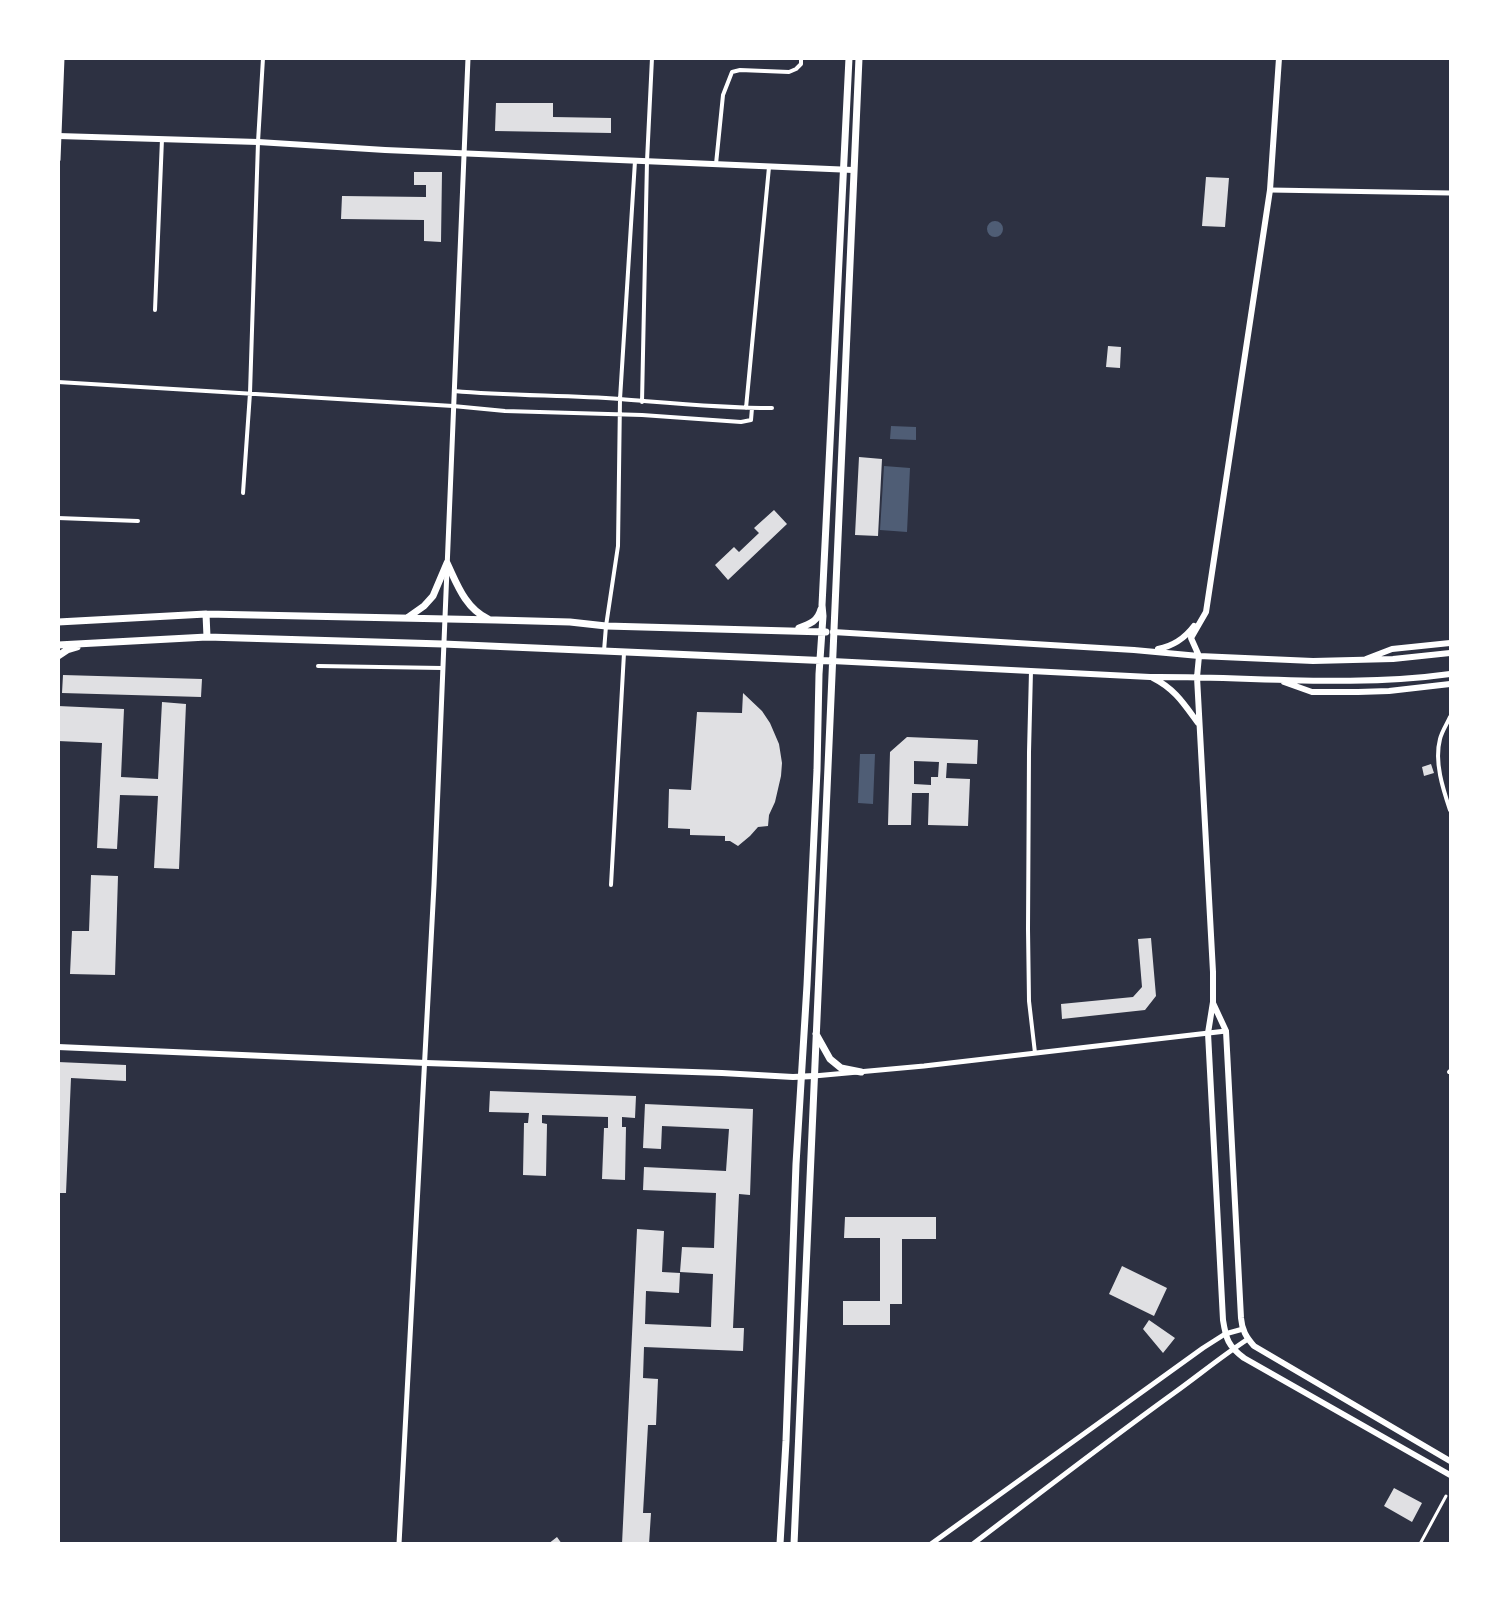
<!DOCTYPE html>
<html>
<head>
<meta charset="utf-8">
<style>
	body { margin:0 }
	#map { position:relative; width:1509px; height:1602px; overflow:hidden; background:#2d3142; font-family:"Source Sans 3",sans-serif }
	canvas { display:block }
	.frame { position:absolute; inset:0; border:60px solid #fff; pointer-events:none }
</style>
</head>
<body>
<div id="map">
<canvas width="1509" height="1602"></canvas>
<div class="frame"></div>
</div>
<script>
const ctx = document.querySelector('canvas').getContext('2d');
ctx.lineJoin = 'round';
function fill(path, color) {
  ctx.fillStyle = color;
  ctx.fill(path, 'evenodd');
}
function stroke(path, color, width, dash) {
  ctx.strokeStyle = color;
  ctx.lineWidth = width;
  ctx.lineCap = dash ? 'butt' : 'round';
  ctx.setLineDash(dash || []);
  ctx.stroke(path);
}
const water = new Path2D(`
	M987 229a8 8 0 1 1 16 0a8 8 0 1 1-16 0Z
	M891,426l25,1v13l-26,-1z
	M884,466l26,2 -3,64 -27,-2z
	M860,754h15l-2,50 -15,-1z`);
const building = new Path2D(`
	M496,103h57v14l58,1v15l-116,-2z
	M414,172h28l-1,70 -17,-1v-21l-83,-1 1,-23 84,1v-12h-12z
	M1206,177l23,1 -4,49 -23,-1z
	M1108,346l13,1 -1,21 -14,-1z
	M859,457l23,2 -4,77 -23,-1z
	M774,510l13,14 -59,56 -13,-15 19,-18 5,5 20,-19 -5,-5z
	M63,675l139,4 -1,18 -139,-4z
	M743,693l19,18 8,12 9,21 3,19 -1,13 -6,26 -6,13 -1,11 -10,1 -8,9 -12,10 -8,-5h-5v-5l-35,-1v-6l-22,-1 1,-39 22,1 6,-78 45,1z
	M162,702l24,2 -7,165 -25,-1 4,-72 -38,-1 -3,54 -20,-1 5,-105 -44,-2v-35l66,3 -3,68 37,2z
	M907,737l71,3 -1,24 -30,-1 -1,15 24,1 -2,47 -40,-1 1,-32h-17l-1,32h-23l2,-73zM914,761l25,1 -1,15h-7v8l-17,-1z
	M1431,764l3,9 -10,3 -2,-9z
	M91,875l27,1 -3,99 -45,-1 2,-43h17z
	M1151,938l5,58 -11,14 -83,9 -1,-15 72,-7 9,-10 -4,-48z
	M58,1062l68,3v16l-55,-3 -5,115h-8z
	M490,1091l146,5 -1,22 -13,-1v10h4l-1,53 -23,-1 2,-51h4v-11l-66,-2v8l5,1 -1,52 -23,-1 1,-52h4l1,-10 -40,-1z
	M645,1104l108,5 -3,86 -11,-1 -6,134h11l-1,23 -99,-4 -1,31 15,1 -2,46h-8l-5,88h8l-2,31h-27l15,-315 27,2 -2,41 18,1 -1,20 -33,-2 -1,33 66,3 2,-53 -33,-2 2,-25 32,1 2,-55 -73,-3 1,-23 82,4 3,-42 -67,-3 -1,23 -18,-1z
	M845,1217h91v22h-34v65h-12v21h-47v-24h37v-63h-36z
	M1122,1266l45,22 -13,28 -45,-22z
	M1149,1320l26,18 -12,15 -20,-24z
	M1394,1488l28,15 -10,19 -28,-16z
	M557,1537l5,7h-14z`);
const pedestrian = new Path2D(`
	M1420,1544l26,-48`);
const minor = new Path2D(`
	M716,164l7,-69 9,-23 8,-2 49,2 7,-3 5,-5v-6
	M155,310l7,-171
	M58,382l395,24 52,5 137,4 99,7 10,-2 1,-12
	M454,391c55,5 111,4 166,8 51,4 101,9 152,9
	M642,402l5,-241 5,-103
	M746,408l23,-241
	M243,493l7,-100 8,-251 5,-84
	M58,518l80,3
	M604,651l2,-25 12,-80 2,-147 15,-238
	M318,666l124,2
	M1031,671l-2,81 -1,177 1,72 6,52
	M1450,717c-3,7 -8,14 -10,22 -6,23 3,50 10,71
	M611,885l13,-232
	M1449,1072l1,-1`);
const tertiary = new Path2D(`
	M58,160l4,-102
	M1270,190l180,3
	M814,1076l110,-10 302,-35
	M399,1544l35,-659 34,-827
	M931,1544l272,-196 22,-14 18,-5
	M973,1544c67,-51 133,-102 201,-151 25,-18 48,-37 74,-54`);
const secondary = new Path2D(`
	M1279,58l-9,132 -64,422 -15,26 8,18 -2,21 16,295v30l-5,31 15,287c3,19 5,26 21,38l206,117
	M58,136l200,6 127,8 468,20
	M833,632l301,18 65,6 114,5 80,-2 57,-6
	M1158,649c15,-3 27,-11 36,-23
	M1366,659l26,-10 58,-6
	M832,661l318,16c101,-1 200,11 300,-3
	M1153,678c22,11 31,26 45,45
	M1284,682l28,10h46l31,-1 61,-7
	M1213,1003l13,28 15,287c1,12 5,19 13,28l196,115
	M58,1047l368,16 296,10 71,4 21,-1`);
const primary = new Path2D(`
	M206,614l1,23
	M407,618l17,-12 9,-10 14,-33c10,21 18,45 41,56
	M58,622l148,-8 290,6 74,2 36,4 220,6
	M799,628c11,-4 19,-7 22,-19
	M58,645l149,-8 236,7 389,17
	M58,656l9,-6 10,-3
	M816,1034l14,25 11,9 20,4
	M780,1544l6,-103 10,-277 11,-179 10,-215 2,-96 4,-58 -1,-11 27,-547
	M794,1544l65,-1486`);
fill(water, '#4f5d75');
fill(building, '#e0e0e3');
stroke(pedestrian, '#fff', 3);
stroke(minor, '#fff', 4);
stroke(tertiary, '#fff', 5);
stroke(secondary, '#fff', 6);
stroke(primary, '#fff', 7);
</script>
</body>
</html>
